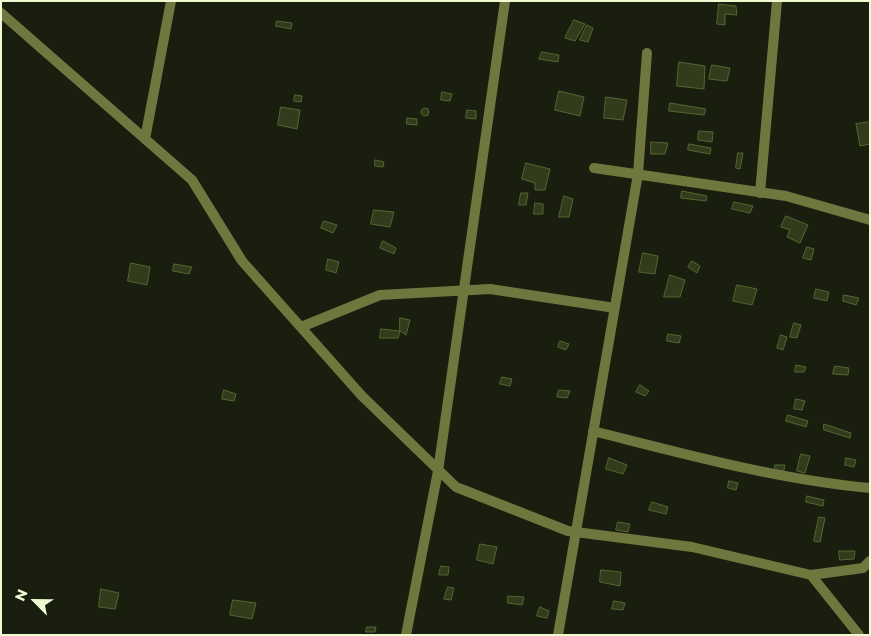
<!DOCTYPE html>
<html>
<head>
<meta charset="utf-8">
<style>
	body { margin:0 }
	#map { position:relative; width:871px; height:636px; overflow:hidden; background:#191e0e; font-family:Montserrat,sans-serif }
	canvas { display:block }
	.frame { position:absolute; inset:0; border:2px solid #f0fad0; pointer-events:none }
	.north { position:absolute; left:10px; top:576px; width:50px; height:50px; -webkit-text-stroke:4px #191e0e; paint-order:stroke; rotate:293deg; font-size:14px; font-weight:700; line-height:20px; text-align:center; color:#f0fad0 }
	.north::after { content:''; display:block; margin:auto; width:18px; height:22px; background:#f0fad0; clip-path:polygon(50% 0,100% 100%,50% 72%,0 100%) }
</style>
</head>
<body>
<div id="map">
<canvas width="871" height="636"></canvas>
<div class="frame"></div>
<div class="north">N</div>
</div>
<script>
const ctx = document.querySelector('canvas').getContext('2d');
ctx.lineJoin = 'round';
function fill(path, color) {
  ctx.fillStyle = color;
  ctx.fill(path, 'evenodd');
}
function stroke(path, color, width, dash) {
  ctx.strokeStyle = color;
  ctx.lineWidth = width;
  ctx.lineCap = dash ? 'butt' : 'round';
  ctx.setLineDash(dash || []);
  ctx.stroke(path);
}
const building = new Path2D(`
	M719,4l17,2 1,9 -12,-1v11l-8,-1z
	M574,20l11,4 -10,17 -10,-3z
	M277,21l15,2 -1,6 -15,-3z
	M587,25l6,3 -5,14 -8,-2z
	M542,52l17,3 -1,7 -19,-3z
	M679,62l26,4 -1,23 -27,-3z
	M712,65l18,3 -3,13 -18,-2z
	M559,91l25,6 -4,19 -25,-6z
	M442,92l10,2 -2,7 -9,-1z
	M295,95l7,1 -1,6 -7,-1z
	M606,97l21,3 -4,20 -19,-2z
	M670,103l36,6 -2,6 -35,-4z
	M281,107l19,3 -3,19 -19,-4z
	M421 112a4 4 0 1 1 8 0a4 4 0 1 1-8 0Z
	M467,110l9,1v8l-10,-1z
	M407,118l10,1v6l-10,-1z
	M870,122v22l-10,2 -4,-22z
	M699,131l14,1 -1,10 -14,-2z
	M651,142l17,1 -3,11h-14z
	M689,144l22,4 -1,6 -22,-4z
	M738,153h5l-3,16 -4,-1z
	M375,160l9,2 -1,5 -8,-1z
	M526,163l24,6 -5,21h-10v-7l-13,-4z
	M682,191l25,5 -1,5 -25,-3z
	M521,193h7l-2,12h-7z
	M564,196l9,3 -4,18h-10z
	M734,202l19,4 -3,7 -18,-4z
	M535,203l8,1v10h-9z
	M374,210l20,2 -4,15 -19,-3z
	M786,216l22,9 -8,18 -13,-6 3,-7 -9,-3z
	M324,221l13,4 -4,8 -12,-5z
	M383,241l13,7 -2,6 -14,-6z
	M807,247l7,2 -3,11 -8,-2z
	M643,253l15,3 -3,18 -16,-2z
	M328,259l11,3 -3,11 -10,-3z
	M692,261l8,5 -3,7 -9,-6z
	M131,263l19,4 -3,18 -19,-4z
	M174,264l18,3 -3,7 -16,-3z
	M670,275l15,5 -5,17h-16z
	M737,285l20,4 -5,16 -19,-4z
	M816,289l13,3 -2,9 -13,-3z
	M844,295l15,3 -3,7 -13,-4z
	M400,318l10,2 -4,15 -6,-4z
	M794,323l7,2 -4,13 -7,-1z
	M381,329l19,2 -2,7h-18z
	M668,334l13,2 -2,7 -12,-2z
	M781,335l6,2 -4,13 -6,-2z
	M560,341l9,3 -3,6 -8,-3z
	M796,365l10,2 -2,5h-9z
	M835,366l14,2 -1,7 -15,-1z
	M502,377l10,2 -2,7 -10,-2z
	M640,385l9,6 -4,5 -9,-4z
	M224,390l12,4 -2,7 -12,-2z
	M559,390l11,1 -3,7 -10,-1z
	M796,399l9,2 -3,9 -8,-1z
	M788,415l20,6 -2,6 -20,-6z
	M824,424l27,9 -1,5 -26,-8z
	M801,454l9,2 -5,17 -8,-2z
	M609,458l18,7 -4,9 -17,-5z
	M846,458l10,2 -2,7 -9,-2z
	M775,465h10l-2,9h-9z
	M729,481l9,2 -2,7 -8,-2z
	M807,496l17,4 -1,6 -17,-4z
	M652,502l16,5 -2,7 -17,-4z
	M819,517l6,1 -5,24 -6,-1z
	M618,522l12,2 -2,8 -12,-2z
	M480,544l17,3 -4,17 -16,-4z
	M839,551h16l-1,8 -14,1z
	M441,566l8,1 -1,8h-9z
	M601,570l20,2 -1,14 -20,-4z
	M448,587l6,1 -3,12 -7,-1z
	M101,589l18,4 -4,16 -16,-2z
	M508,596l16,1 -2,8 -14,-2z
	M233,600l23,3 -4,16 -22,-4z
	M614,601l11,2 -2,7 -11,-1z
	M540,607l9,4 -2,7 -10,-2z
	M367,627h9l-1,5h-9z`);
const minor = new Path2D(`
	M1,13l191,167 50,81 120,135 94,91 112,44 124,16 119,28 52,-7 7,-7
	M145,139l26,-138
	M594,168l192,28 84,24
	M760,193l17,-192
	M301,327l79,-32 110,-6 125,19
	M593,431c92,23 182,48 277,57
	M811,575l48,60
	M406,635l32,-164 67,-470
	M558,635l80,-461 9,-121`);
fill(building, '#323c1d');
stroke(building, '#556631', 1);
stroke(minor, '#6f773f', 10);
</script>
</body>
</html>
